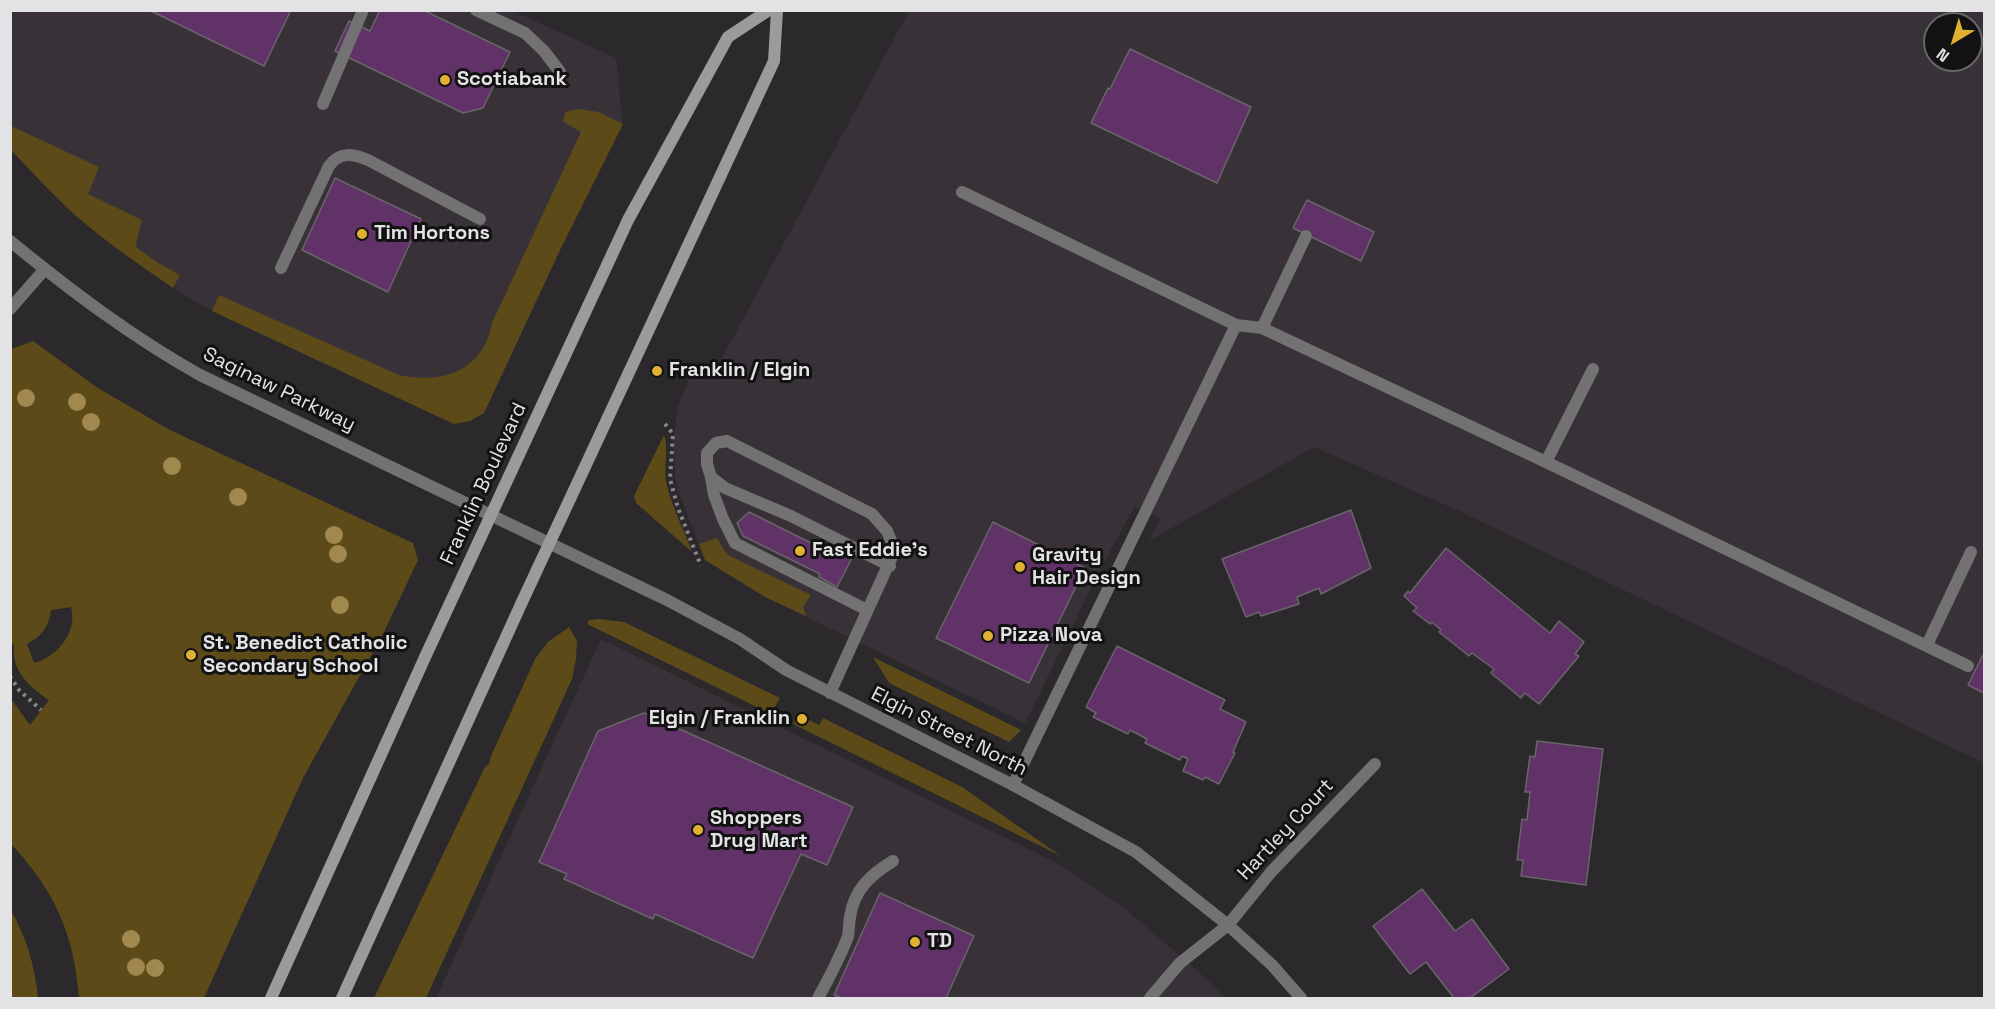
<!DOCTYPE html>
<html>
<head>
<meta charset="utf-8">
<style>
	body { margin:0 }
	#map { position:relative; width:1995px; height:1009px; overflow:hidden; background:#2b292b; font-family:"Space Grotesk",sans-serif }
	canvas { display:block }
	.frame { position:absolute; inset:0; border:12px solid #e3e2e4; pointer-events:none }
	.north { position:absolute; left:1923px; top:12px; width:60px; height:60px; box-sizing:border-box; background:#131213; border:2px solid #666567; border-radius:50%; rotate:218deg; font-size:16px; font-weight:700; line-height:24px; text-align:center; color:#e3e2e4 }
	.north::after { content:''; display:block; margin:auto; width:21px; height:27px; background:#deb133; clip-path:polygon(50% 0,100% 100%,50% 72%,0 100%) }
</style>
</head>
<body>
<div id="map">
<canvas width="1995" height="1009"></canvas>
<div class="frame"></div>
<div class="north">N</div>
</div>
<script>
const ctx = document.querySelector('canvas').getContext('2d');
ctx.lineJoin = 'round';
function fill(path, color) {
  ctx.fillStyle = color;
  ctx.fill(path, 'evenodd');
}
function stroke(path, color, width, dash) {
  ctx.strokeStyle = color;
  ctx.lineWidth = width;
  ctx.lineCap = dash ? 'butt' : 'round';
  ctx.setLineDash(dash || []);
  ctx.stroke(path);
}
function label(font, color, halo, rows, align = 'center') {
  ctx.font = font + ' "Space Grotesk",sans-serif';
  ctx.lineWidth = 6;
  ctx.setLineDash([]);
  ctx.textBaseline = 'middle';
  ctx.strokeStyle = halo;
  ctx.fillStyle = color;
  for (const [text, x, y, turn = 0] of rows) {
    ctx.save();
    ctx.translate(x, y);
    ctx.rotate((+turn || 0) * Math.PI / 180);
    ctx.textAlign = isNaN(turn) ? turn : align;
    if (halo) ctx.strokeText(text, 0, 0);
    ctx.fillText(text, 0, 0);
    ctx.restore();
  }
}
const built = new Path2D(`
	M11,10l502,1 103,47 7,66 -62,124 -77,165 -14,8 -16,3 -242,-113 -39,-23 -48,-34 -49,-38 -65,-66z
	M909,11h1075v752l-527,-253 -143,-63 -165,94 12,-23 -15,-5 -11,-7 -33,60 -77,157 -260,-126 -60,-37 -29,-75 -3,-39 5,-41 17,-38 18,8zM1935,24h36v36h-36z
	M601,639l456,224 65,43 88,76 15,16h-789z`);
const green = new Path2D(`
	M577,109l22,3 24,12 -62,124 -77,165 -14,8 -16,3 -242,-113 7,-16 180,80c43,9 84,-3 93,-52l89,-191 -17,-10 -1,-3 3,-7z
	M11,126l88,41 -11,27 54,26 -6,23 1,5 21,15 22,12 -7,13c-33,-23 -67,-46 -97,-72 -23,-21 -44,-44 -65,-66z
	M33,341l65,47 72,42 243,113 5,17 -34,72 -81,146 -99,220h-125c-5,-64 -24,-107 -68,-154v-145l19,26 19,-25c-20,-13 -38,-30 -35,-55l-4,-1 1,-295zM71,607c7,25 -14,50 -37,56l-7,-19c15,-8 22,-17 24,-34z
	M664,435c5,12 -1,35 3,51 6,23 17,44 25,66l-56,-49 -2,-7z
	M717,538l7,12 6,6 81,39 -8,12 3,9 -41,-19 -60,-37 -6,-16z
	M599,619l25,3 156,76 -9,16 -184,-90 2,-4z
	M569,627l8,14 -1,18 -4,20 -146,319h-52l111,-231 4,-3 2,-8 44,-97 13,-17z
	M873,657l148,73 -12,12 -120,-59z
	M798,714l21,11 4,-7 139,69 99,69 -268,-132z
	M10,909c17,29 25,57 28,89h-27z`);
const building = new Path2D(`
	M149,10h142l-27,56z
	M380,10h43l87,42 -27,56 -20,5 -128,-62 14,-30 21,10z
	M1130,49l121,58 -34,76 -126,-60 17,-35 2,1z
	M335,178l86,41 -33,73 -86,-42z
	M1307,200l67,32 -13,29 -68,-33z
	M1351,510l20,58 -50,26 -2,-6 -22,9 2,7 -38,12 -2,-4 -13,5 -24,-58z
	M749,512l82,41 2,-4 19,9 -15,29 -18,-10 1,-3 -77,-38 -6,-13z
	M993,522l92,46 -56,115 -93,-45z
	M1446,548l104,85 9,-12 25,21 -9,12 4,2 -40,48 -14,-11 -4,5 -30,-25 3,-4 -22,-16 -3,3 -30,-24 2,-2 -9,-8 -2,2 -17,-13 4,-3 -13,-12 4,-5 2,2z
	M1117,646l108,54 -5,9 26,13 -13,30 2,1 -16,31 -14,-7 -2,3 -20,-9 5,-12 -6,-3 -2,4 -35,-17 2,-4 -17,-9 -2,4 -35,-17 3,-4 -10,-6z
	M1983,655l1,1v37l-16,-8z
	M644,713l209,94 -26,58 -26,-11 -48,104 -98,-44 -2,5 -89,-40 3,-5 -28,-12 59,-131z
	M1537,741l66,8 -17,136 -65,-9 2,-16h-6l5,-41 5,1 3,-28h-5l5,-36 5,1z
	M1422,889l33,42 17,-12 37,50 -39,29h-16l-28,-36 -16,12 -37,-48z
	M880,893l94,43 -28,62h-104l-8,-3z`);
const path = new Path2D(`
	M665,424l8,10 -3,45 8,29 23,58
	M10,676l9,14 22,20`);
const service = new Path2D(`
	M476,10l49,23 19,18 16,21
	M323,104l40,-94
	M962,192l274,133 26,3 284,134 422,204
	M281,268l48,-102c11,-15 24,-12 39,-6l112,59
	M10,309l35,-40
	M1262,328l44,-92
	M1546,462l47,-93
	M711,477l3,18 9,24 12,24 132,67
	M1927,645l44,-93
	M830,693l65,-143 -8,-19 -15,-17 -145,-73 -11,2 -9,10v11l4,13 14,11 66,28 99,50
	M1013,785l223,-460
	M818,998c8,-14 25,-47 30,-62 1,-6 1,-13 2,-19 4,-27 20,-42 43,-56
	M1150,998l30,-35 48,-38`);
const minor = new Path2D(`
	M1228,925l43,-53 104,-108`);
const tertiary = new Path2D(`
	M10,241c60,49 122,96 190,134l467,225 73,39 46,31 227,115 123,67 92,73 44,40 29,33`);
const secondary = new Path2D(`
	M271,998l155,-343 202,-435 100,-183 41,-27
	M342,998l180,-396 252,-541 3,-51`);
const trees = [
	[26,398],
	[77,402],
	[91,422],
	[172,466],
	[238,497],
	[334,535],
	[338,554],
	[340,605],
	[131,939],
	[136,967],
	[155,968]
];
const markers = [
	[445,80,6,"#deb133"],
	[362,234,6,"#deb133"],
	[657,371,6,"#deb133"],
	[800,551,6,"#deb133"],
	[1020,567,6,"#deb133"],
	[988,636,6,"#deb133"],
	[191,655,6,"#deb133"],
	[802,719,6,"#deb133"],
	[698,830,6,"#deb133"],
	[915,942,6,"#deb133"]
];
const poiNames = [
	["Scotiabank",457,80],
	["Tim Hortons",374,234],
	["Franklin / Elgin",669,371],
	["Fast Eddie's",812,551],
	["Gravity",1032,556],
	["Hair Design",1032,579],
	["Pizza Nova",1000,636],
	["St. Benedict Catholic",203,644],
	["Secondary School",203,667],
	["Elgin / Franklin",790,719,"right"],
	["Shoppers",710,819],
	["Drug Mart",710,842],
	["TD",927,942]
];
const streetNames = [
	["Saginaw Parkway",279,390,26],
	["Franklin Boulevard",484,484,-65],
	["Elgin Street North",949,732,27],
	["Hartley Court",1286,830,-47]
];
fill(built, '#383238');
fill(green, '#5c4a19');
fill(building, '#613268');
stroke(building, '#686669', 1.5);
stroke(path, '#888789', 4, [3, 4.5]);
stroke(service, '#737273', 12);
stroke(minor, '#737273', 12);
stroke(tertiary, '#737273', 12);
stroke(secondary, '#9c9b9c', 12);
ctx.fillStyle = '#a0884e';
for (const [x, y] of trees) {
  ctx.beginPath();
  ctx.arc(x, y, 9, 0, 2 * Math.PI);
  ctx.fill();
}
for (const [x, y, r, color] of markers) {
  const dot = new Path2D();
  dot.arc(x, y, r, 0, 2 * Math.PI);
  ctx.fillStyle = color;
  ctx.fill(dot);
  stroke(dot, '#131213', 2);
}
label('bold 20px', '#e3e2e4', '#131213', poiNames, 'left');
label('20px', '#e3e2e4', '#131213', streetNames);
</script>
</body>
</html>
